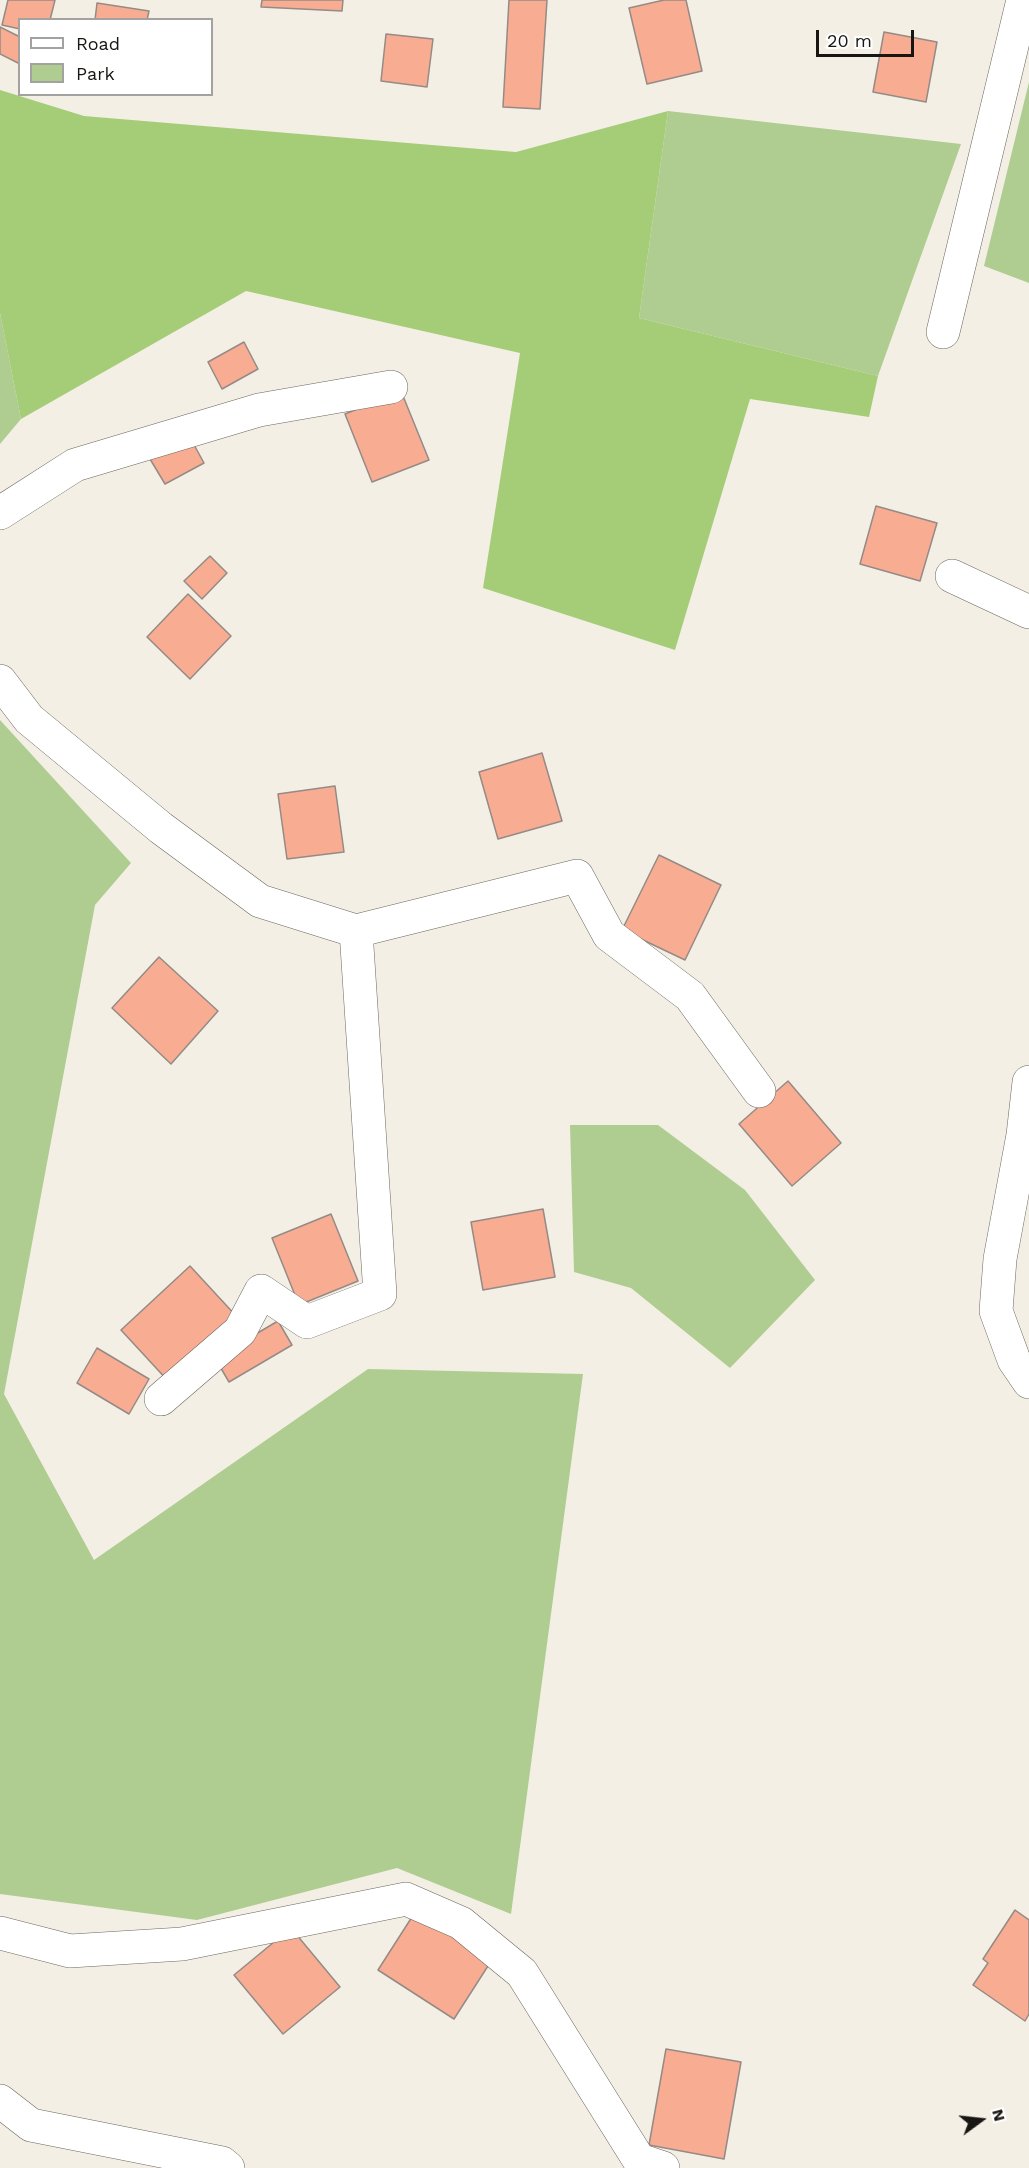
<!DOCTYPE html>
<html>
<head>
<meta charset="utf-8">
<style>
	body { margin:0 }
	#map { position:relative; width:1029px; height:2168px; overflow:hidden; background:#f4efe5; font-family:"Work Sans",sans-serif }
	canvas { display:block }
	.legend { position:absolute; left:18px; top:18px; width:195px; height:78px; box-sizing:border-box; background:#fff; border:2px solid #a3a2a0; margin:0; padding:8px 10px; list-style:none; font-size:18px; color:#181612 }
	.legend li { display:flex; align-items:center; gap:12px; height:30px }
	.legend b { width:30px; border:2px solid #a3a2a0 }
	.north { position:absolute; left:951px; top:2090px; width:60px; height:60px; -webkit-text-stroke:4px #fff; paint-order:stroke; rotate:75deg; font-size:16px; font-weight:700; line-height:24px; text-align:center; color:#181612 }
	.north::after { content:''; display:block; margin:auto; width:21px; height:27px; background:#181612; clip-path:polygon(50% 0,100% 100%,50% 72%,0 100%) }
	.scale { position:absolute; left:816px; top:30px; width:98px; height:27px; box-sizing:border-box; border:3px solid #181612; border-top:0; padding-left:8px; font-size:18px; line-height:21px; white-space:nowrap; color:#181612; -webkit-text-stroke:4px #fff; paint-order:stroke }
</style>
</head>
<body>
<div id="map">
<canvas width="1029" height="2168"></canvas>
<ul class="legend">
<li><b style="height:8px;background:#fff"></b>Road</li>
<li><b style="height:16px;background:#afcd90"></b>Park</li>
</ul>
<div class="north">N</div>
<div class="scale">20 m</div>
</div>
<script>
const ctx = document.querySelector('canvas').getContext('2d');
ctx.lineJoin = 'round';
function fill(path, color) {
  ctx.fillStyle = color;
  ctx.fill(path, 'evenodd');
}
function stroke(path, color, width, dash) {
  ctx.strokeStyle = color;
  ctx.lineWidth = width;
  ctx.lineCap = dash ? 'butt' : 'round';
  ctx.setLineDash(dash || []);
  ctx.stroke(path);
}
const green = new Path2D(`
	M1029,82v201l-45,-17z
	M668,111l293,33 -83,232 -239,-58z
	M0,313l21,106 -21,25z
	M0,720l131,143 -36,42 -91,489 90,166 274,-191 215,5 -72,540 -114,-46 -200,52 -197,-26z
	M570,1125h88l87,65 70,90 -85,88 -99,-80 -57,-16z`);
const forest = new Path2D(`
	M0,90l84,26 432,36 152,-41 -29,207 239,58 -9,41 -119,-18 -75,251 -192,-62 37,-235 -274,-62 -225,128 -21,-106z`);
const building = new Path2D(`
	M8,0h47l-5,20h-30v9l-18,-4z
	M262,0h81l-1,11 -81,-4z
	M509,0h38l-7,109 -37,-2z
	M664,0h22l16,71 -55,13 -18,-76z
	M97,3l52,8 -2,9h-52z
	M0,27l20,10v27l-20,-10z
	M884,32l53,10 -11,60 -53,-10z
	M386,34l47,5 -6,48 -46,-6z
	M244,342l14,27 -36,20 -14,-27z
	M401,391l28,69 -57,22 -27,-68z
	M187,432l17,31 -39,21 -18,-30z
	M876,506l61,17 -17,58 -60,-17z
	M210,556l17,17 -25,26 -18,-18z
	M188,594l43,42 -41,43 -43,-42z
	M542,753l20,68 -64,18 -19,-67z
	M335,786l9,66 -57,7 -9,-65z
	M659,855l62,30 -36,75 -63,-30z
	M159,957l59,54 -47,53 -59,-56z
	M788,1081l53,62 -49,43 -53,-62z
	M543,1209l12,68 -72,13 -12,-68z
	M331,1214l27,67 -59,24 -27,-67z
	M190,1266l48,52 -69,64 -48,-52z
	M278,1321l14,24 -63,37 -14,-24z
	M97,1348l52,31 -20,35 -52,-31z
	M419,1906l76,49 -41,64 -76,-49z
	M1015,1910l14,10v94l-4,7 -52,-36 15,-22 -5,-4z
	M291,1928l49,59 -57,47 -49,-59z
	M666,2049l75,13 -17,97 -75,-14z`);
const minor = new Path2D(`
	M943,332l80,-332
	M0,513l75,-48 184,-55 132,-23
	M952,576l77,36
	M0,681l29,38 132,109 99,73 96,30 221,-55 32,59 81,61 69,95
	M1029,1082l-6,53 -23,124 -4,52 18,49 15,22
	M161,1399l79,-68 21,-40 46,31 73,-28 -24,-363
	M0,1933l70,18 112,-7 224,-45 55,24 61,50 117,187 24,8
	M0,2101l31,24 191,38 6,5`);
fill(green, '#afcd90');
fill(forest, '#a5cd78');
fill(building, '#f8ad92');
stroke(building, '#958a86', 1.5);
stroke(minor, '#6c675f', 34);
stroke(minor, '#fff', 33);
</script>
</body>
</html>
